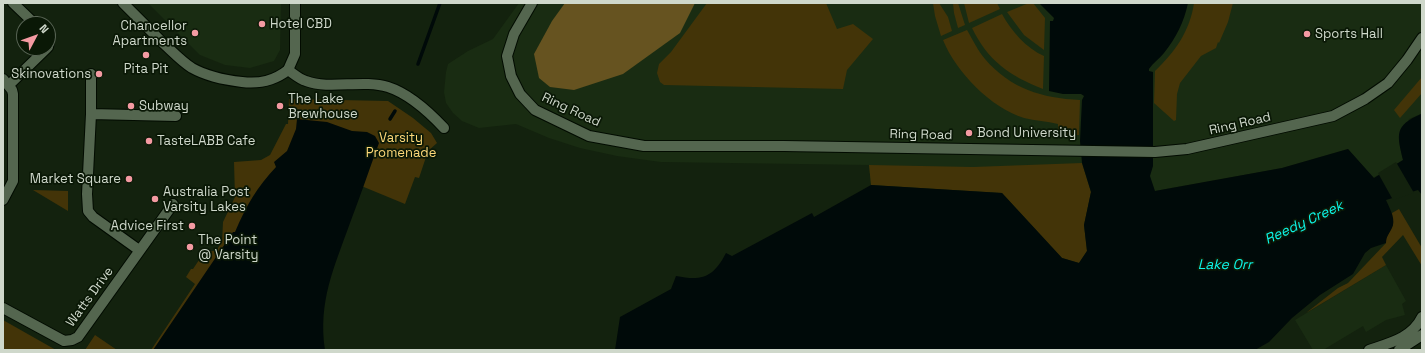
<!DOCTYPE html>
<html>
<head>
<meta charset="utf-8">
<style>
	body { margin:0 }
	#map { position:relative; width:1425px; height:353px; overflow:hidden; background:#13220e; font-family:"Space Grotesk",sans-serif }
	canvas { display:block }
	.frame { position:absolute; inset:0; border:4px solid #cfd8cb; pointer-events:none }
	.north { position:absolute; left:16px; top:16px; width:40px; height:40px; box-sizing:border-box; background:#0a1806; border:1px solid #596555; border-radius:50%; rotate:49deg; font-size:11px; font-weight:700; line-height:16px; text-align:center; color:#cfd8cb }
	.north::after { content:''; display:block; margin:auto; width:14px; height:18px; background:#f49aa2; clip-path:polygon(50% 0,100% 100%,50% 72%,0 100%) }
</style>
</head>
<body>
<div id="map">
<canvas width="1425" height="353"></canvas>
<div class="frame"></div>
<div class="north">N</div>
</div>
<script>
const ctx = document.querySelector('canvas').getContext('2d');
ctx.lineJoin = 'round';
function fill(path, color) {
  ctx.fillStyle = color;
  ctx.fill(path, 'evenodd');
}
function stroke(path, color, width, dash) {
  ctx.strokeStyle = color;
  ctx.lineWidth = width;
  ctx.lineCap = dash ? 'butt' : 'round';
  ctx.setLineDash(dash || []);
  ctx.stroke(path);
}
function label(font, color, halo, rows, align = 'center') {
  ctx.font = font + ' "Space Grotesk",sans-serif';
  ctx.lineWidth = 3.5;
  ctx.setLineDash([]);
  ctx.textBaseline = 'middle';
  ctx.strokeStyle = halo;
  ctx.fillStyle = color;
  for (const [text, x, y, turn = 0] of rows) {
    ctx.save();
    ctx.translate(x, y);
    ctx.rotate((+turn || 0) * Math.PI / 180);
    ctx.textAlign = isNaN(turn) ? turn : align;
    if (halo) ctx.strokeText(text, 0, 0);
    ctx.fillText(text, 0, 0);
    ctx.restore();
  }
}
const built = new Path2D(`
	M148,3h133l-1,47 -6,11 -24,7 -25,-3 -25,-10z
	M519,3h903v102l-1,9 -12,5 -10,23 4,18 -30,18 -25,-29 -66,19 -127,23 -153,2 -131,-8 -2,-20 -208,-3 -44,-6 -37,-8 -31,-10 -33,-14 -37,4 -17,-7 -9,-8 -7,-10 -2,-11 2,-20 2,-8 20,-13 25,-12z
	M1386,265l20,36 -4,3 3,11 -19,5 -20,12 -3,-6 -40,24h-10l-18,-30z`);
const green = new Path2D(`
	M707,3h119l11,26 16,-5 20,15 -26,31 -4,19 -179,-4 -4,-3 -3,-9 2,-9 12,-12z
	M933,3h6l9,14 4,14 -11,5 -6,-20z
	M953,3h5l7,22 -7,3 -4,-15z
	M964,3h33l3,6 -31,14z
	M1029,3h4l12,15 -1,32 -20,-15 -17,-23z
	M1194,3h39l-5,19 -9,21 -1,-1 -2,6 -15,8 -21,27 -3,11 -1,26 -2,1 -20,-18 1,-32c20,-19 35,-40 39,-68z
	M1002,14c10,18 24,34 42,42l-1,33c-33,-13 -55,-28 -71,-61z
	M967,30c6,10 11,21 18,29 26,30 57,39 95,41l-1,35 -21,1v-12c-11,-3 -23,-3 -34,-6 -33,-10 -68,-46 -81,-78z
	M1422,77v16l-22,25 -6,-8z
	M289,99l99,2 25,17 18,15 6,10 -9,8 -9,27 -4,-1 -10,27 -46,-19 -59,-48 -141,213h-8l44,-66 -9,-7 5,-8h2l12,-18c7,1 14,0 15,-8h2l1,-21 12,-25 -1,-35 27,-2 9,-5 16,-31h2z
	M1082,163l9,29 -7,33 3,26 -8,12 -17,-5 -60,-65 -131,-8 -2,-20 104,2z
	M33,190l35,1v20z
	M1399,209l23,39v18l-19,-31 -21,22 4,8 -80,48 32,-25 10,-5 38,-40v-5l7,-13 -1,-12z
	M3,320l53,30h-53z
	M95,335l22,15h-32z`);
const forest = new Path2D(`
	M565,3h130l-15,30 -57,41 -49,16 -24,-3 -11,-9 -5,-24 18,-33z`);
const water = new Path2D(`
	M1039,3h149c-4,19 -12,35 -24,50 -5,6 -11,10 -15,16v2l4,1v94l-3,10 5,15 127,-23 66,-19 26,29 29,-18c-6,-26 -9,-34 18,-46l1,-9v90l-4,-5 -32,10c3,7 9,17 7,25 -2,7 -7,10 -7,18l-15,5 -6,5 -12,21 -33,21 -28,23 -23,24 -14,8h-640l5,-33 51,-28 5,-13c26,5 37,2 50,-23l6,3 80,-43 2,4 57,-32 131,8 60,65 17,5 8,-12 -3,-26 7,-33 -9,-29 -2,-22 2,-41 2,-4 -3,-2h-18l-14,-3 1,-70h3l1,-3z
	M297,119l30,3 25,9 15,1 8,4 4,7c-10,27 -19,54 -29,80 -16,45 -32,78 -25,127h-172l80,-118h2c11,-26 22,-45 41,-65l-2,-5 13,-11 9,-22z`);
const pier = new Path2D(`
	M1396,162l18,31 -21,7 -15,-27z`);
const stream = new Path2D(`
	M418,64l22,-61
	M390,119l5,-8`);
const minor = new Path2D(`
	M13,3l22,21
	M295,3v51l-7,16c6,4 11,9 18,11 24,9 57,-2 82,6 22,7 41,25 56,41
	M532,3l-18,31 -7,22 4,20 9,18 15,16 54,26 55,10h140l371,6 32,-3 146,-33 32,-17 23,-16 19,-23 15,-22
	M48,37l1,4 -1,6
	M3,79l9,11 1,4v87l-10,19
	M9,85l38,-37
	M91,114v-40
	M139,250l-46,-33 -5,-6 -1,-17 4,-80 85,2
	M3,308l61,33 8,-1 6,-3 95,-133
	M1369,350c21,-7 43,-12 53,-33
	M1399,350l23,-15`);
const tertiary = new Path2D(`
	M123,3c13,13 26,26 39,39 10,9 19,19 30,26 16,9 32,12 50,14 18,2 32,-1 46,-12`);
const markers = [
	[262,24,4,"#f49aa2"],
	[195,33,4,"#f49aa2"],
	[1307,34,4,"#f49aa2"],
	[146,55,4,"#f49aa2"],
	[99,74,4,"#f49aa2"],
	[131,106,4,"#f49aa2"],
	[280,106,4,"#f49aa2"],
	[969,133,4,"#f49aa2"],
	[149,141,4,"#f49aa2"],
	[129,179,4,"#f49aa2"],
	[155,199,4,"#f49aa2"],
	[192,226,4,"#f49aa2"],
	[190,247,4,"#f49aa2"]
];
const poiNames = [
	["Hotel CBD",270,24],
	["Chancellor",187,26,"right"],
	["Apartments",187,41,"right"],
	["Sports Hall",1315,34],
	["Pita Pit",146,69,"center"],
	["Skinovations",91,74,"right"],
	["The Lake",288,99],
	["Brewhouse",288,114],
	["Subway",139,106],
	["Bond University",977,133],
	["TasteLABB Cafe",157,141],
	["Market Square",121,179,"right"],
	["Australia Post",163,192],
	["Varsity Lakes",163,207],
	["Advice First",184,226,"right"],
	["The Point",198,240],
	["@ Varsity",198,255]
];
const streetNames = [
	["Ring Road",571,110,25],
	["Ring Road",1240,124,-13],
	["Ring Road",921,135,1],
	["Watts Drive",90,297,-54]
];
const parkNames = [
	["Varsity",401,138],
	["Promenade",401,153]
];
const waterNames = [
	["Reedy Creek",1304,223,-25],
	["Lake Orr",1225,265]
];
fill(built, '#192c12');
fill(green, '#433408');
fill(forest, '#665320');
fill(water, '#000a09');
fill(pier, '#13220e');
stroke(stream, '#000a09', 3.5);
stroke(minor, '#020b00', 12);
stroke(tertiary, '#020b00', 12);
stroke(minor, '#54664f', 10);
stroke(tertiary, '#54664f', 10);
for (const [x, y, r, color] of markers) {
  const dot = new Path2D();
  dot.arc(x, y, r, 0, 2 * Math.PI);
  ctx.fillStyle = color;
  ctx.fill(dot);
  stroke(dot, '#0a1806', 1.5);
}
label('13px', '#cfd8cb', '#0a1806', poiNames, 'left');
label('13px', '#cfd8cb', '#0a1806', streetNames);
label('13px', '#fdd879', '#0a1806', parkNames);
label('italic 14px', '#0df6e8', '#0a1806', waterNames);
</script>
</body>
</html>
